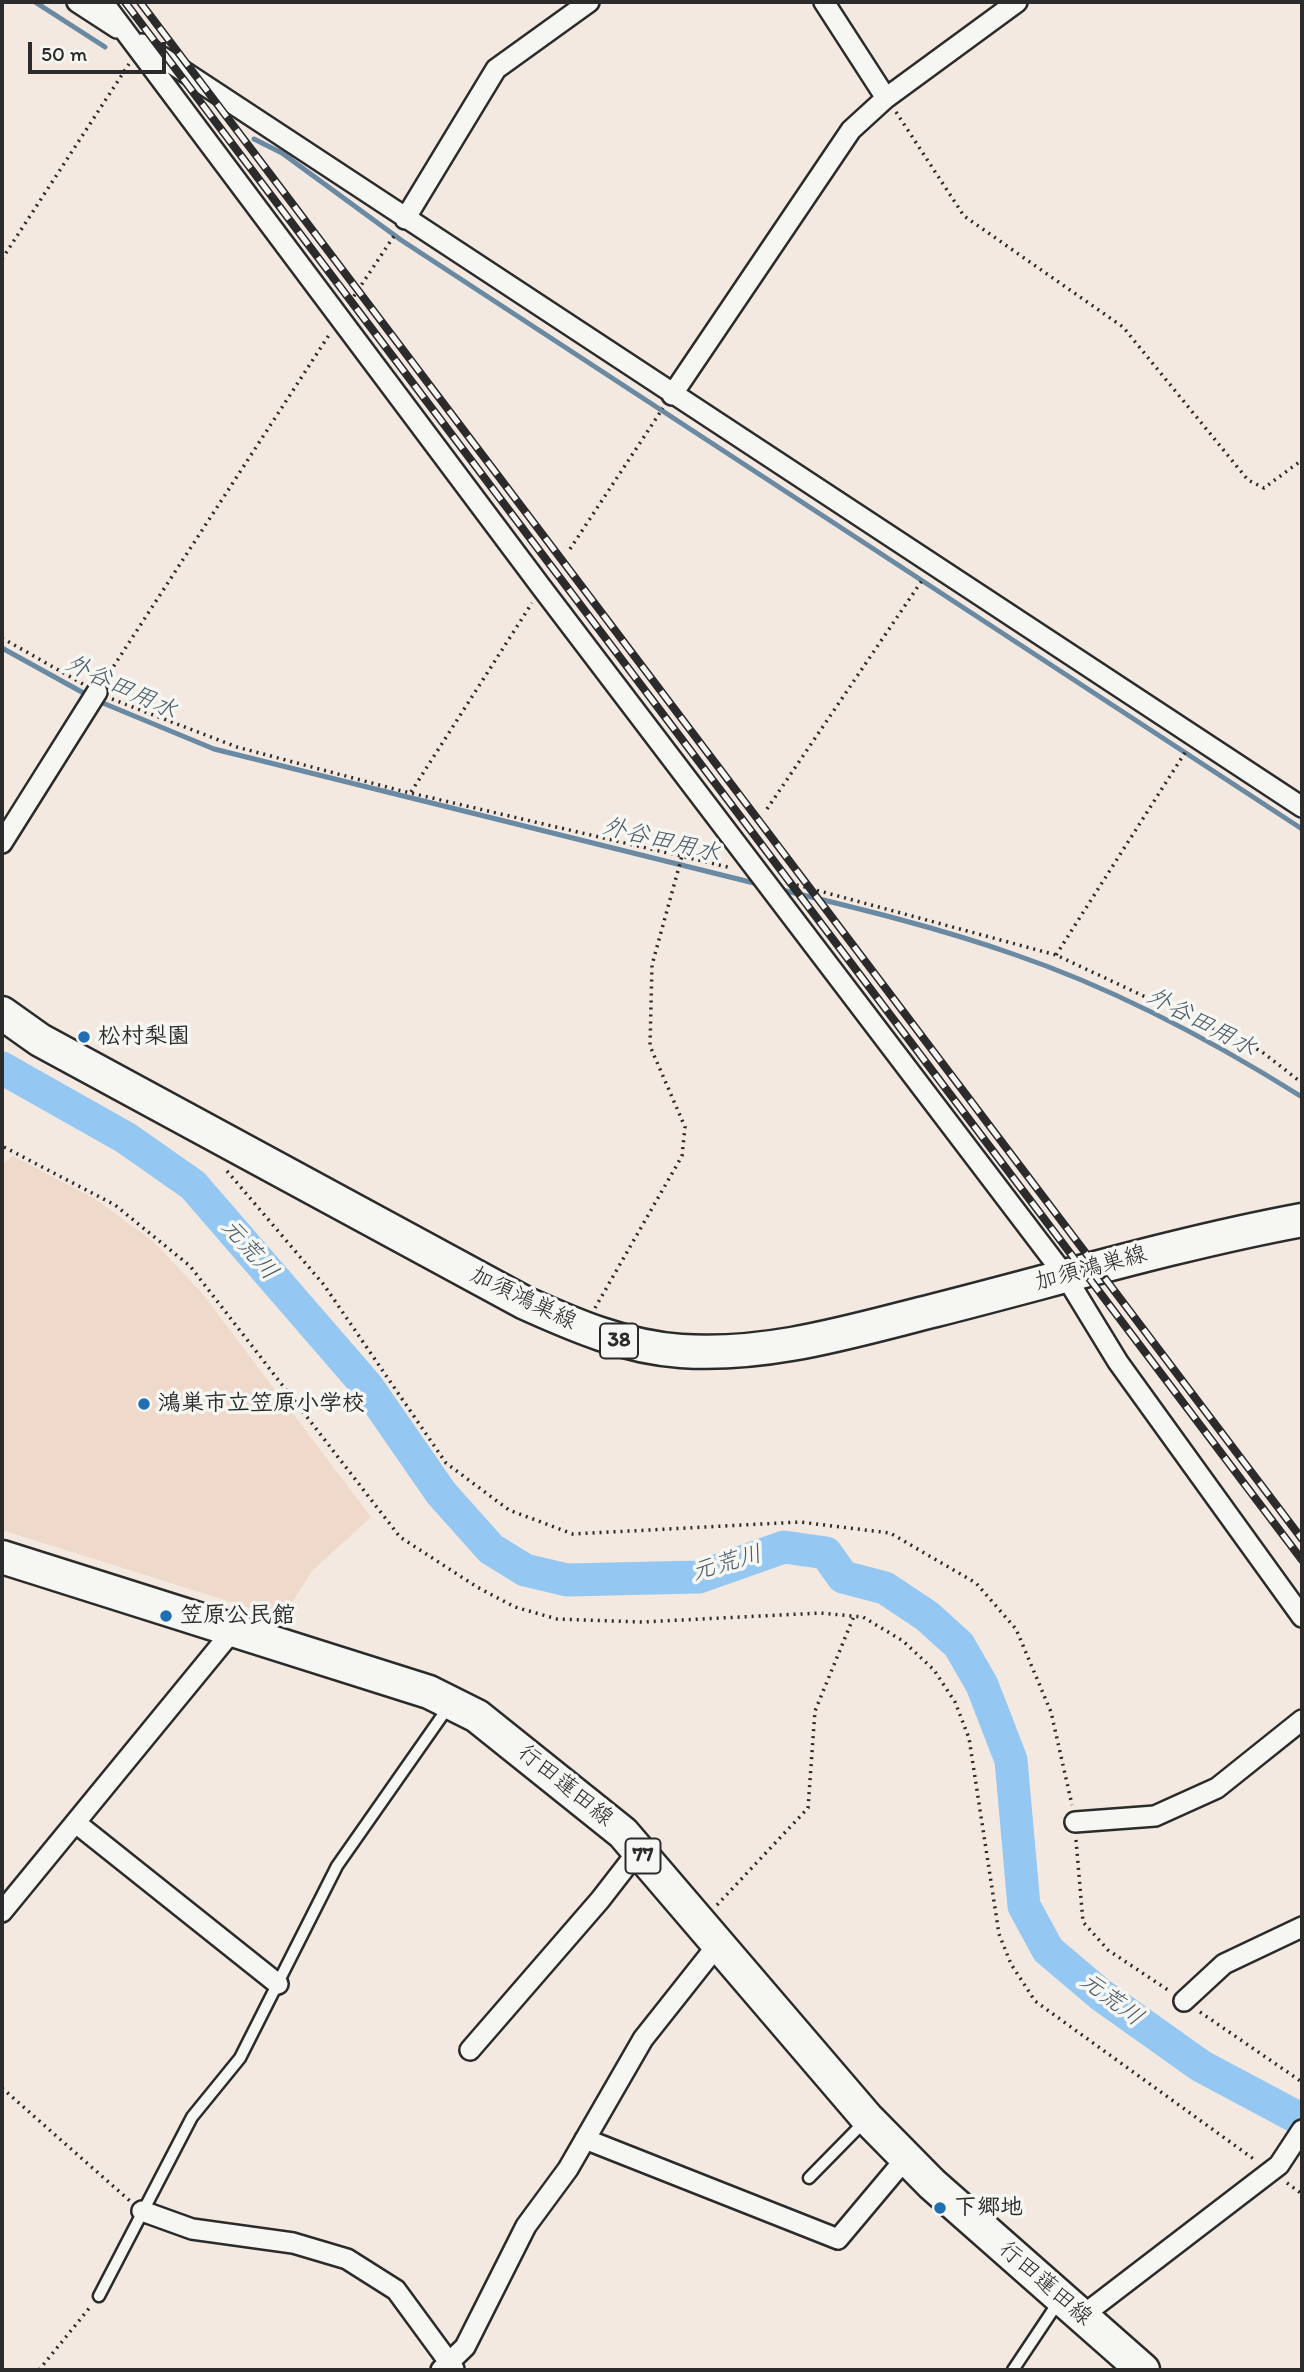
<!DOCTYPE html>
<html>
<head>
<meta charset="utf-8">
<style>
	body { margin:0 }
	#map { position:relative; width:1304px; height:2372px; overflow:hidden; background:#f3e9e0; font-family:Itim,sans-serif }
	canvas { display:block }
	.frame { position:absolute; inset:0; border:4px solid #2b2b2b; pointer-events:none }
	.scale { position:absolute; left:28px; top:42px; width:138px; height:32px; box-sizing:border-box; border:4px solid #2b2b2b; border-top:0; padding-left:9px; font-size:21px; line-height:24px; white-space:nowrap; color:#2b2b2b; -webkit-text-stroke:5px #f6f6f2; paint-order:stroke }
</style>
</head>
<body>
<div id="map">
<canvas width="1304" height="2372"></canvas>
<div class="frame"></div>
<div class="scale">50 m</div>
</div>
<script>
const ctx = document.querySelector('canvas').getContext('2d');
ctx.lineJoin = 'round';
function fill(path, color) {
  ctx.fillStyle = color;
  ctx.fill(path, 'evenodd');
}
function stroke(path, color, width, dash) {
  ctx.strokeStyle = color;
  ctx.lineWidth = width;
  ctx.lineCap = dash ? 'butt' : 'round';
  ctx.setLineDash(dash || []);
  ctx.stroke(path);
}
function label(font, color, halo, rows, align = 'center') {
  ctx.font = font + ' Itim,"Klee One",sans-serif';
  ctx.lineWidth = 7;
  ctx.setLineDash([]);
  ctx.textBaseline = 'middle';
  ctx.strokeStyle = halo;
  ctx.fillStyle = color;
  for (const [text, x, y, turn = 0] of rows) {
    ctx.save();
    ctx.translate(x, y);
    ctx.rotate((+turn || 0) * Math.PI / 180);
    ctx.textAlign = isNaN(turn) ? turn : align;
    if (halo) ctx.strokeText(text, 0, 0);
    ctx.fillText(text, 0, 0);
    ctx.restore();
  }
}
const built = new Path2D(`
	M13,1156l82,43 59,43 47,50 170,225 -59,54 -30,47 -280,-88v-365z`);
const stream = new Path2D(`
	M35,2l70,45
	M254,139l28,14 119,87 901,589
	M2,648l87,48
	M98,701l116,48 544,135
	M778,889c79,19 158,38 235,65 100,34 200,87 289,143`);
const river = new Path2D(`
	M2,1068l124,70 67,47 174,201 74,107 50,56 34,21 42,10 132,-3 85,-30 42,6 17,24 42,11 42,28 32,29 23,40 29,75 13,146 24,44 53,45 100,71 101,54`);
const path = new Path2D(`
	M896,112l68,104 159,111 125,153 16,8 38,-28
	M2,259l127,-195
	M350,302l46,-69
	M570,549l93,-141
	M2,638l81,46
	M106,678l223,-343
	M112,699l125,48 161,43 334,78
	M411,792l121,-189
	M767,809l156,-230
	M790,883l266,72 205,96 41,32
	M1056,955l130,-204
	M4,1147l111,58 75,61 210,271 77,50 38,20 42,12 85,3 178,-9 43,4 40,24 31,29 21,32 14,36 30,196 12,30 24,37 220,159
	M227,1171l97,114 122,178 63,47 64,24 227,-12 90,11 86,50 40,46 35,83 21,93
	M595,1308l87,-152 3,-29 -35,-81 2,-81 30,-109
	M1076,1840l7,82 25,28 63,42
	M717,1905l91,-97 7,-97 39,-95
	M1200,2012l102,70
	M2,2088l128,113
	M1287,2183l15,11
	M39,2370l52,-64`);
const service = new Path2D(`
	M809,2178l56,-57
	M99,2296l93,-179 48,-59 97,-192 112,-160
	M1013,2370l46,-69`);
const minor = new Path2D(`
	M77,2l40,26
	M103,2l439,586 524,689 52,85 184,255
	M824,2l62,96
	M142,44l1160,763
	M405,219l91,-150 93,-67
	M672,395l179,-265 35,-32 131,-96
	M2,843l95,-151
	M1075,1822l80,-6 62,-28 85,-68
	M76,1823l202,161
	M2,1912l232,-283
	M1184,2001l40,-37 78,-37
	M470,2050l130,-150 38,-49
	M585,2139l253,100 68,-81
	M142,2211l50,18 101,14 54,16 49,31 58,79
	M1082,2316l197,-151 23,-35
	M441,2370l24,-23 61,-121 42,-57 75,-130 76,-96`);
const primary = new Path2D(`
	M2,1013l38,27 485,263c51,23 100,44 156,48 88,6 171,-20 255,-41 122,-31 243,-67 366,-90
	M2,1557l427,135 48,24 146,117 244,285 65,66 211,186`);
const rail = new Path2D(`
	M125,2l1177,1558
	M140,2l1162,1537`);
const markers = [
	[84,1037,7,"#1f6fb2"],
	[144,1404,7,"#1f6fb2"],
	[166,1616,7,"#1f6fb2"],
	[940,2208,7,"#1f6fb2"]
];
const shields = [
	[619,1341,38],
	[643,1856,35]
];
const shieldNames = [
	["38",619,1341],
	["77",643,1856]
];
const poiNames = [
	["松村梨園",98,1037],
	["鴻巣市立笠原小学校",158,1404],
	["笠原公民館",180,1616],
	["下郷地",954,2208]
];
const streetNames = [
	["加須鴻巣線",1091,1269,-15],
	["加須鴻巣線",523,1299,26],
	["行田蓮田線",565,1786,39],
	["行田蓮田線",1045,2284,41]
];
const waterNames = [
	["外谷田用水",121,688,25],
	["外谷田用水",661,841,14],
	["外谷田用水",1201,1023,28],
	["元荒川",249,1250,49],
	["元荒川",727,1564,-16],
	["元荒川",1111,2000,37]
];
fill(built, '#efd9cb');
stroke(stream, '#6a89a2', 5);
stroke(river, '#94c8f2', 33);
stroke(service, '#2b2b2b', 15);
stroke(minor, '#2b2b2b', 24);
stroke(primary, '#2b2b2b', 37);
stroke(path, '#2b2b2b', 3.5, [2, 5]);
stroke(service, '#f6f6f2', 10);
stroke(minor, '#f6f6f2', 19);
stroke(primary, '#f6f6f2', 32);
stroke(rail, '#2b2b2b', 8);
stroke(rail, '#f6f6f2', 5, [16]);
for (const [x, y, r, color] of markers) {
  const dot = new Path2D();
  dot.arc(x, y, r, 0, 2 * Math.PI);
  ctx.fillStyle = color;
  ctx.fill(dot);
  stroke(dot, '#f6f6f2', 2.5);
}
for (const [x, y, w] of shields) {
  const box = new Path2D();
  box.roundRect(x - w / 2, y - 17.5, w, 35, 5);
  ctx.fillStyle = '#f6f6f2';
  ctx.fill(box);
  stroke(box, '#2b2b2b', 2);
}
label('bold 21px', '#2b2b2b', null, shieldNames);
label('bold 23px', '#2b2b2b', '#f6f6f2', poiNames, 'left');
label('23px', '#2b2b2b', '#f6f6f2', streetNames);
label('italic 24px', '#4a5a67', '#f6f6f2', waterNames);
</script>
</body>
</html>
